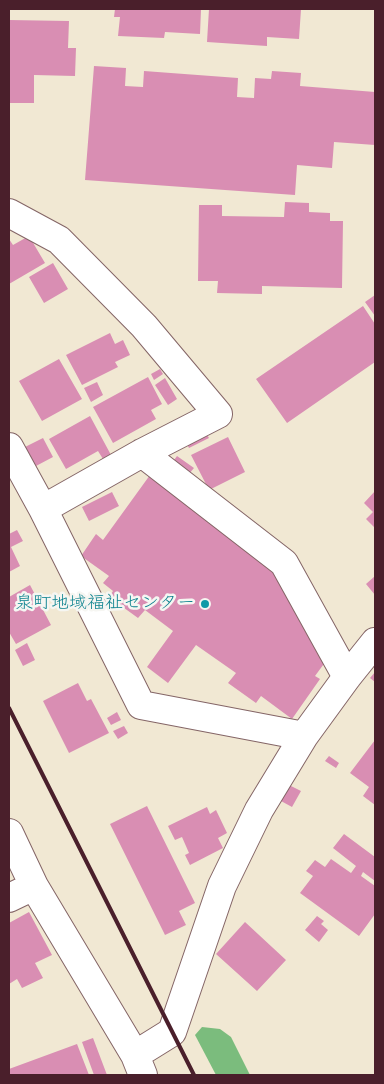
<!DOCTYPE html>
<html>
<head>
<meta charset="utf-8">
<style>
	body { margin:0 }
	#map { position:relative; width:384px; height:1084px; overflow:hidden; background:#f1e8d3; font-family:Mynerve,sans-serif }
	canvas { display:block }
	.frame { position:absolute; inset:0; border:10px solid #4a1f2b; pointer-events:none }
</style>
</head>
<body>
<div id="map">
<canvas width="384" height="1084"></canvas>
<div class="frame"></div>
</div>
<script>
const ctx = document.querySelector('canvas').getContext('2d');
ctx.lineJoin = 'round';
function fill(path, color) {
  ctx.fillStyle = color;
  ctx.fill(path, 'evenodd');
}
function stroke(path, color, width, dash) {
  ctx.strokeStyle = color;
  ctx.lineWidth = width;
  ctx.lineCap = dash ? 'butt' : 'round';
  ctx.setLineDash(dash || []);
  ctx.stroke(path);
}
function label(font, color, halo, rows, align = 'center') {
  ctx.font = font + ' Mynerve,"Klee One",sans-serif';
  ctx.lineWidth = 5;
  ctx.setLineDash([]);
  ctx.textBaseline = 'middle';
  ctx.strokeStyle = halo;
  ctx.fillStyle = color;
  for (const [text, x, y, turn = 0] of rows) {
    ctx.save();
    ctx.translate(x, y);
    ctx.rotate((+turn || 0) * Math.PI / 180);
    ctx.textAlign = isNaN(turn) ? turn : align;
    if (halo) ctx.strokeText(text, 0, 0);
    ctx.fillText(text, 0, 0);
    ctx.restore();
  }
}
const forest = new Path2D(`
	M202,1027l18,2 11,8 19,38h-34l-21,-40z`);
const building = new Path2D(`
	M115,9h86l-1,25 -35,-2 -1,6 -46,-2 2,-19h-6z
	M209,9h92l-2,30 -32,-2v9l-60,-4z
	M9,20l60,1 -1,27h8l-1,28 -41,-1v28h-25z
	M94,66l32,2 -1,18 18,1 1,-16 94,7 -1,19 17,1 1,-20 16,1 1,-8 29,2 -1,13 75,6v53l-41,-3 -2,26 -35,-3 -2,30 -210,-15z
	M285,202l24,1v9l21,1v8h13l-1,67 -80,-2v8l-45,-1 1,-12h-20l1,-76h23v11l62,1z
	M29,236l16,27 -36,21v-45l4,6z
	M53,263l15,26 -24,14 -15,-26z
	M375,295v21l-10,-14z
	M363,306l12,18v38l-88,61 -31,-44z
	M110,333l5,11 8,-4 7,15 -15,7 3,5 -36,18 -16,-30z
	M59,359l23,40 -40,22 -23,-40z
	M160,369l3,5 -9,6 -3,-6z
	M148,377l14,27 -11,6 5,9 -43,24 -20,-36z
	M165,378l12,21 -9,6 -13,-20z
	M97,382l6,13 -12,7 -7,-14z
	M90,416l21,39 -8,4 -5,-8 -32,18 -17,-30z
	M204,430l5,8 -20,10 -5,-9z
	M228,437l17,35 -36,18 -18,-35z
	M43,438l10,19 -17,9 -11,-19z
	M177,456l17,12 -6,7 -16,-12z
	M150,475l118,86 58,100 -11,15 5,3 -28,40 -31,-23 -5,7 -28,-20 8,-10 -40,-28 -28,38 -21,-16 26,-36 -28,-21 -7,8 -29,-21 4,-6 -10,-8 6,-7 -28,-20 15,-22 7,6z
	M375,491v37l-9,-9 7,-7 -9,-9z
	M112,492l7,14 -30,15 -7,-14z
	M17,530l6,11 -12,6 9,19 -11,6v-38z
	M375,576v19l-9,-11z
	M30,585l21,40 -35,19 -7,-12v-35z
	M27,643l8,17 -12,6 -8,-16z
	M375,672v10l-5,-4z
	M78,683l9,18 4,-2 18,34 -40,20 -26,-52z
	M117,712l4,8 -10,5 -4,-7z
	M124,726l4,7 -10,6 -5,-8z
	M375,740v65l-12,-9 6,-9 -19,-14z
	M329,756l10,7 -3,5 -11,-7z
	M289,785l12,6 -9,16 -11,-6z
	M147,806l48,97 -16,8 7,14 -21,10 -55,-111z
	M207,807l3,7 6,-4 11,23 -9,5 5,10 -33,17 -5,-10 4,-2 -7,-16 -7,3 -7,-14z
	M344,834l31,23v24l-12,-9 -2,4 14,10v28l-16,22 -59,-43 13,-17 -7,-5 9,-11 10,7 6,-8 20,14 5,-7 -23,-18z
	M29,912l23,43 -17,8 8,15 -21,10 -5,-9 -8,5v-61z
	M317,916l7,5 -3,3 7,6 -9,12 -14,-12z
	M245,922l41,38 -29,31 -41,-37z
	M93,1038l14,37h-13l-12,-33z
	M77,1044l12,31h-80v-6z`);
const minor = new Path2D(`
	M9,213l50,27 85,86 74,88 -76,39 -99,56
	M9,447l34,62 98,196 163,31
	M142,453l142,110 63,114
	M9,833l25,53 101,169 8,20
	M9,898l25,-12
	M135,1055l37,-23 50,-146 37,-76 45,-74 43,-59 28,-35`);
const rail = new Path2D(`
	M9,708l185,367`);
const markers = [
	[205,604,5,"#0f9aa8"]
];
const cultureNames = [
	["泉町地域福祉センター",195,604]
];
fill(forest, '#7bbc7d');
fill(building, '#d98eb3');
stroke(minor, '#846566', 30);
stroke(minor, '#fff', 28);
stroke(rail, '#4a1f2b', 4);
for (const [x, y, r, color] of markers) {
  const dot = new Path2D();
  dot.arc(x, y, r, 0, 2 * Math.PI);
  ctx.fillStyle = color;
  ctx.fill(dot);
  stroke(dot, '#f6f6f2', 2);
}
label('18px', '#0d838f', '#f6f6f2', cultureNames, 'right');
</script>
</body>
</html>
